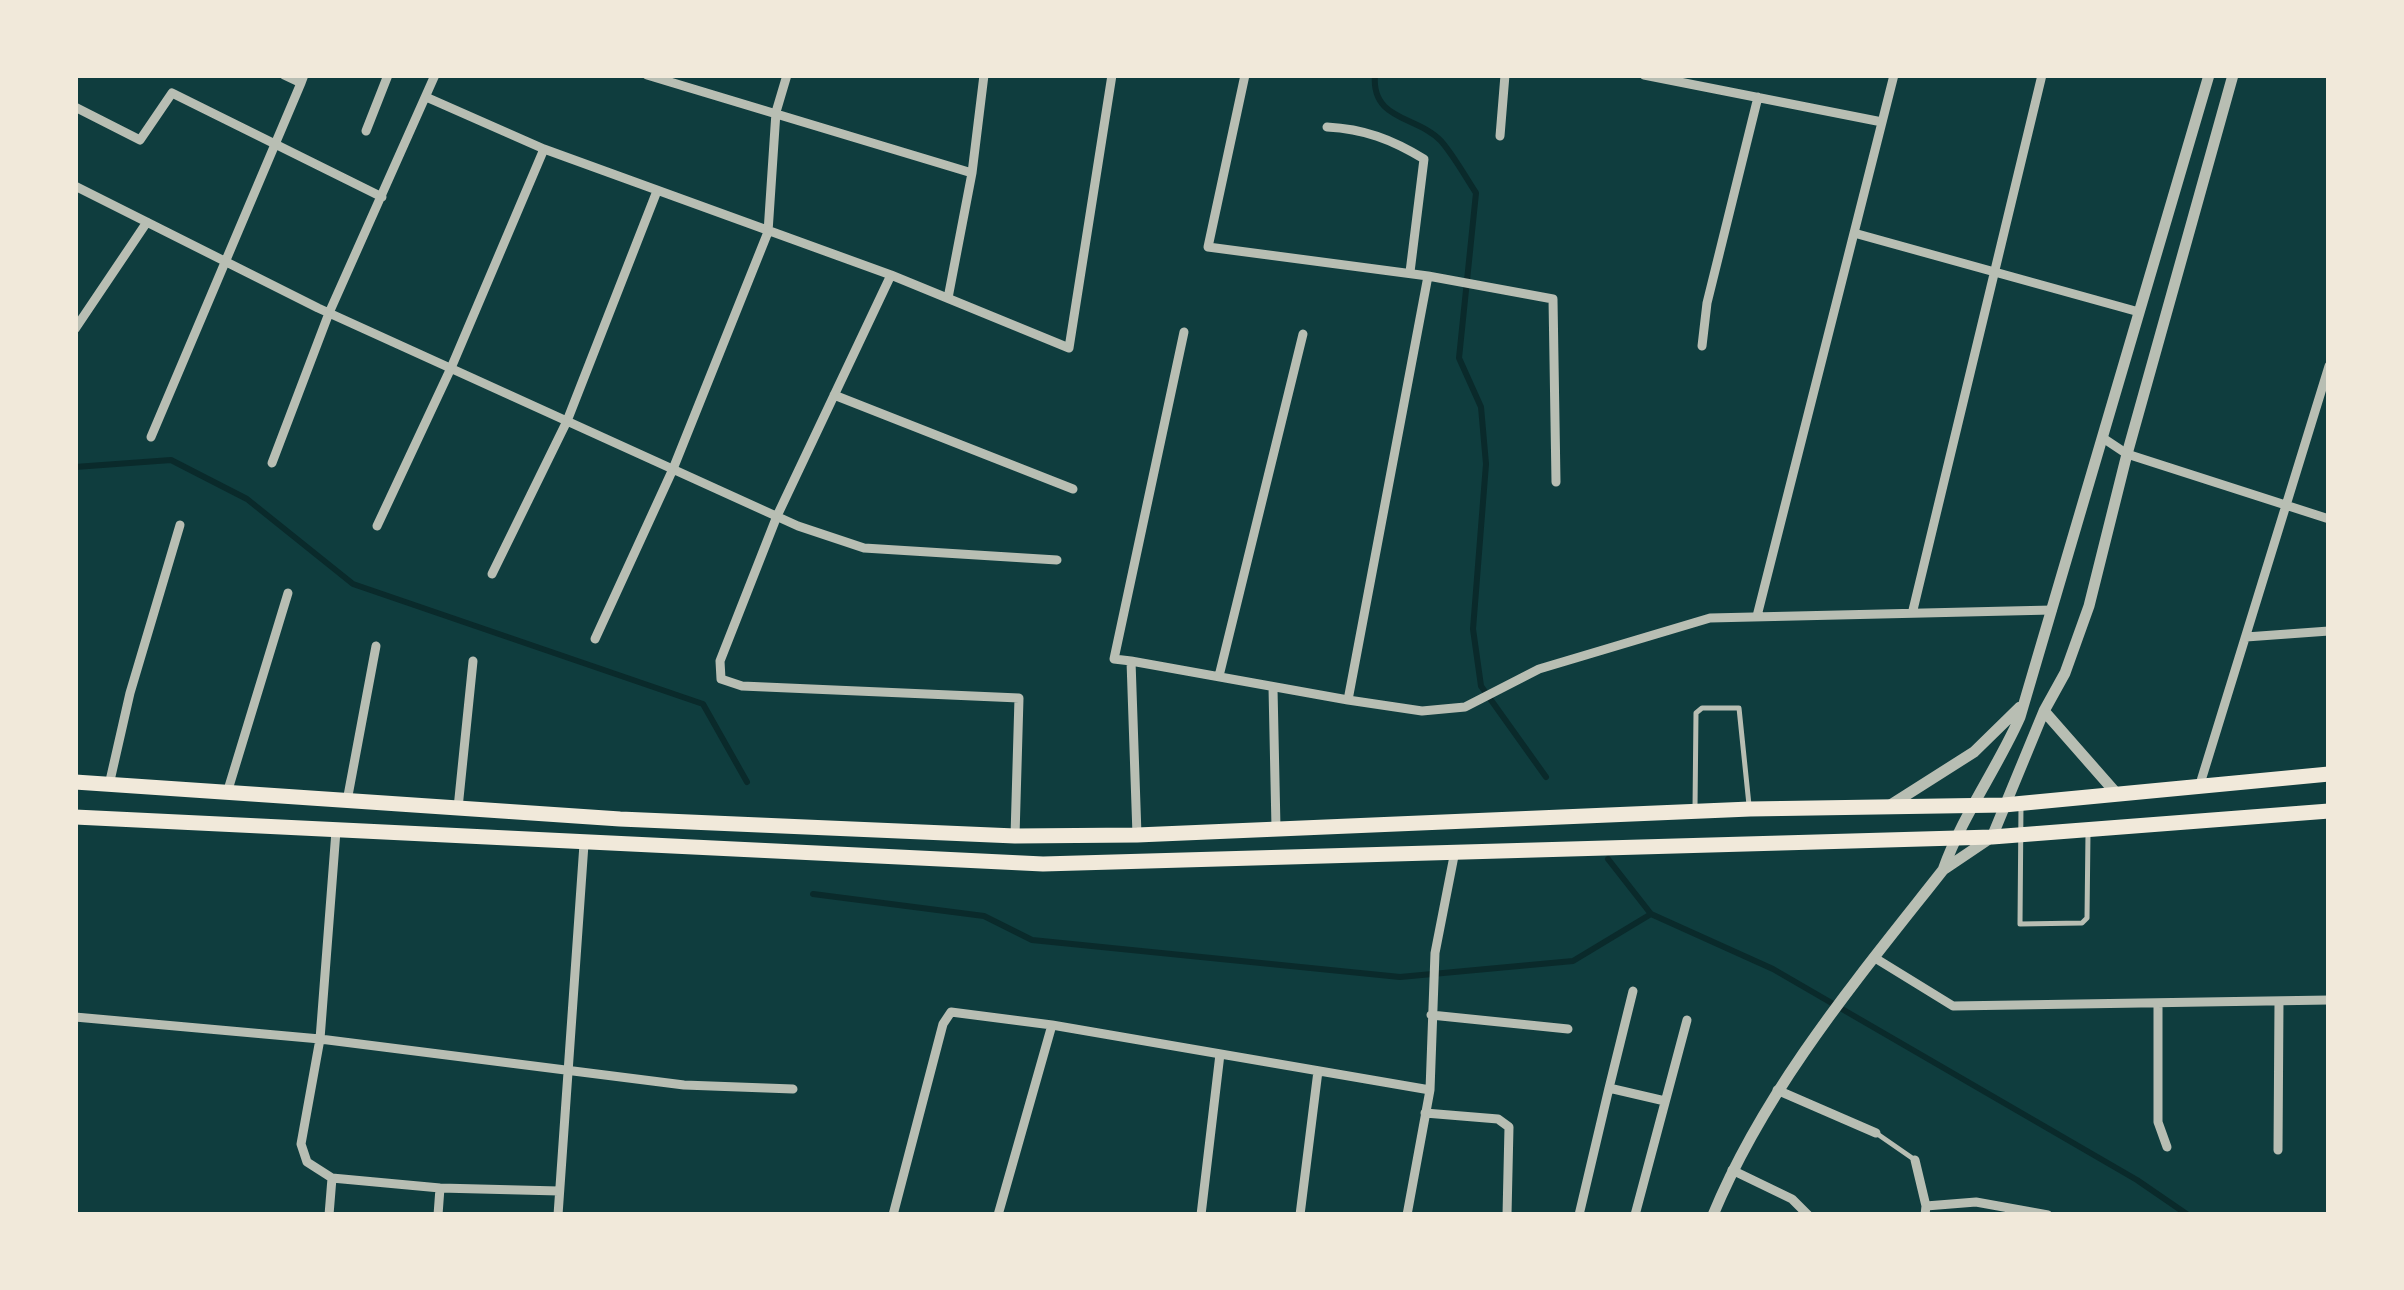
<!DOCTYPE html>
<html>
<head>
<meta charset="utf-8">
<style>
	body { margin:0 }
	#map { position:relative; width:2404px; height:1290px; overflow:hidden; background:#0f3d3e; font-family:"DejaVu Sans",sans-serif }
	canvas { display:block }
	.frame { position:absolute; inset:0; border:78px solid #f1e9da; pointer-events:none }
</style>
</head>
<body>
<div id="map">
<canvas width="2404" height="1290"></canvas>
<div class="frame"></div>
</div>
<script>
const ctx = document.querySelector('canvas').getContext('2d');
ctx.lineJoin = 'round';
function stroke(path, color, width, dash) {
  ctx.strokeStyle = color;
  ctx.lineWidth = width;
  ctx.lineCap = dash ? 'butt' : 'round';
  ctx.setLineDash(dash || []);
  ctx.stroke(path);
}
const stream = new Path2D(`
	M1375,75c-4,46 43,41 66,66 13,15 24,35 35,52l-17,165 22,49 5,57 -13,165 8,57 65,91
	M75,467l96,-7 76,39 106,85 350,120 44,78
	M1608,859l43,55
	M813,894l171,22 48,24 368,37 173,-16 78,-47 122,55 364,211 51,35`);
const service = new Path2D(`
	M2021,805l-1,119 62,-1 5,-5 1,-85
	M1695,808l1,-95 6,-5h37l10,97
	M1876,1133l39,27`);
const minor = new Path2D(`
	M284,75l17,8 3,-8
	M647,75l325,98 12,-98
	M1245,75l-37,172 220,29 -80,424 74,11 43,-4 74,-38 171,-51 342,-8
	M1644,75l238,47
	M426,97l118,52 347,126 -114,241 -57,145 1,18 21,7 277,12 -4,138
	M75,107l65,33 32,-47 210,104
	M1327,127c37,2 64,12 97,32l-14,113
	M366,131l22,-56
	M1500,136l5,-61
	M75,186l243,122 480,218 66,22 193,12
	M1854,233l285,79
	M891,275l178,73 43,-273
	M1428,276l125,23 3,183
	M948,298l24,-125
	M75,329l72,-107
	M1702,346l5,-43 51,-206
	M834,395l239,94
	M151,437l150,-354
	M2103,438l24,16 202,65
	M272,463l57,-150 106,-238
	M377,526l74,-158 93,-219
	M492,574l75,-153 90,-230
	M1913,610l129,-535
	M1757,616l137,-541
	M2246,637l83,-6
	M595,639l78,-170 95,-237 8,-120 11,-37
	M1131,661l217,39
	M1219,676l84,-342
	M1273,688l3,140
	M2200,784l129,-418
	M109,785l21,-92 50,-168
	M227,793l61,-200
	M347,801l29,-155
	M458,808l15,-147
	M336,831l-16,208 -19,105 6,18 25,16 108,10 119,3
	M1137,835l-6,-174 -17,-2 70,-327
	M1875,958l78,48 376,-6
	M1633,991l-24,97 56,13
	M2158,1003v119l9,25
	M1431,1015l137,14
	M75,1017l245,22 364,46 109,4
	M1430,1090l5,-137 20,-102
	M1777,1090l99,43
	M1425,1113l73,6 11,8 -2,88
	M2278,1150l1,-149
	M1915,1160l11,46
	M1732,1170l60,29 16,16
	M329,1215l3,-37
	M438,1215l2,-27
	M558,1215l26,-371
	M893,1215l50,-191 8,-12 101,13
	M998,1215l54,-190 378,65 -23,125
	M1201,1215l19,-161
	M1300,1215l18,-144
	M1579,1215l30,-127
	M1635,1215l52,-195
	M1925,1215l1,-9 50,-4 72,13`);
const tertiary = new Path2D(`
	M2044,711l72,82
	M1889,806l85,-54 46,-45
	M1943,870l49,-33 52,-126 21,-38 24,-67 38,-152 106,-379
	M1713,1215c53,-128 145,-237 230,-345 19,-54 54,-101 77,-153l189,-642`);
const trunk = new Path2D(`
	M75,782l545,37 395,17 122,-1 613,-26 254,-4 325,-31
	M75,817l968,47 949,-27 337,-26`);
stroke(stream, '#0a2a2b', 6);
stroke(service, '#b8beb3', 5);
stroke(minor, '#b8beb3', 9);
stroke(tertiary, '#b8beb3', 11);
stroke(trunk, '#f1e9da', 15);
</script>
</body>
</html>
